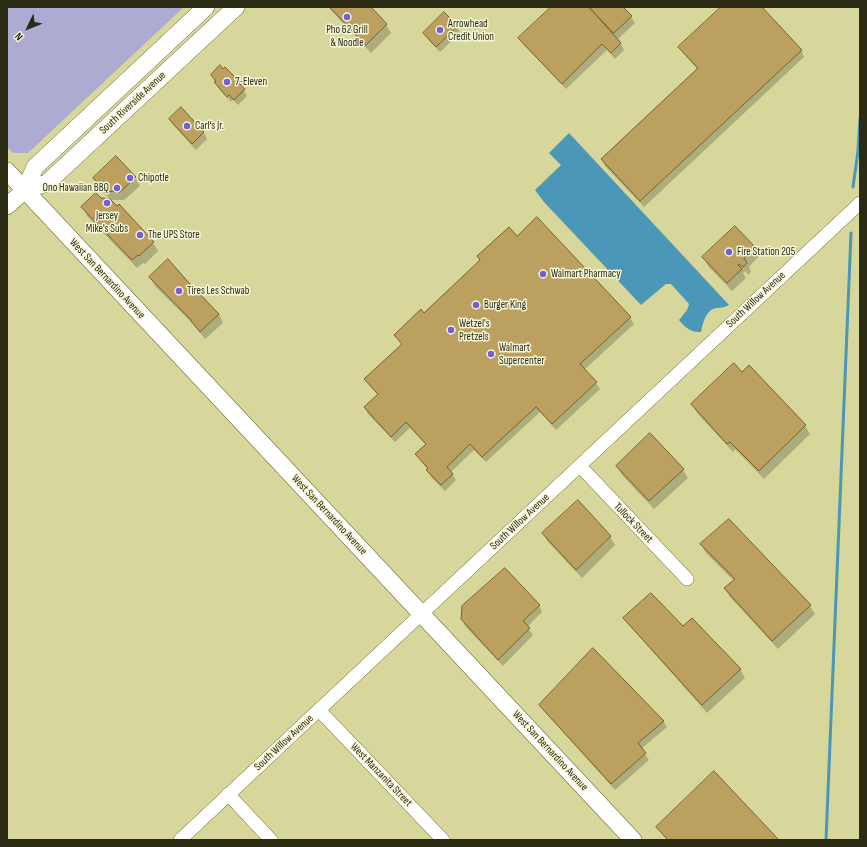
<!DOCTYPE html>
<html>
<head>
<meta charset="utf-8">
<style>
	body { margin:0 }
	#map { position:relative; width:867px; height:847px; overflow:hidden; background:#d8d79b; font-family:"Sofia Sans Condensed",sans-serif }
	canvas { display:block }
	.frame { position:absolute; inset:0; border:8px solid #2c2b13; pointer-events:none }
	.north { position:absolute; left:8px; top:8px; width:40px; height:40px; -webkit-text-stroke:3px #f6f7d9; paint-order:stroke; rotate:227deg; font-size:11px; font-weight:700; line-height:16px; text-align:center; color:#2c2b13 }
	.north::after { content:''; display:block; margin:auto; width:14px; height:18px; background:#2c2b13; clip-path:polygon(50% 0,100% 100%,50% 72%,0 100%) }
</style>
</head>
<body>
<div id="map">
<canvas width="867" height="847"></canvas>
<div class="frame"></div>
<div class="north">N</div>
</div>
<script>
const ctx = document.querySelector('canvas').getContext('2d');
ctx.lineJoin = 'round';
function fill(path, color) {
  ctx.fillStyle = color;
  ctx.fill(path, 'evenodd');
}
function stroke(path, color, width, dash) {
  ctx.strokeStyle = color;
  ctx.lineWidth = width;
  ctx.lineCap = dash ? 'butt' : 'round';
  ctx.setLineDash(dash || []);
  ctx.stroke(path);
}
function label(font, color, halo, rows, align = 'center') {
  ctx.font = font + ' "Sofia Sans Condensed",sans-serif';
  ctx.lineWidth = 3;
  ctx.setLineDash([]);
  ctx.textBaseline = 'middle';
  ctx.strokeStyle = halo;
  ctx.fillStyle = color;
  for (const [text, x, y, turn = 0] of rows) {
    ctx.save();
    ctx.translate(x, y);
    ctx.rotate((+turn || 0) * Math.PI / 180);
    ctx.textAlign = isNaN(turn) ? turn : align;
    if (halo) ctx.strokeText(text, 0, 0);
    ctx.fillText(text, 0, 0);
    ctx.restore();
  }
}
const green = new Path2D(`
	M7,7h177l-156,146h-15l-6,-6z`);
const water = new Path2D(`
	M569,133l160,172c-7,4 -11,2 -16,4 -8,4 -10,14 -12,23 -10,1 -16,-5 -22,-12l8,-10 2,-6 -18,-20h-5l-25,21 -97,-103 -9,-12 26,-25 -12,-12z`);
const shadow = new Path2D(`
	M328,7h42l16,18 5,8 -20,20z
	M552,7h70l9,10 4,6 -17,16 6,11 -9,9 -8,-9 -41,39 -43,-45 -4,-6z
	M722,7h38l41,43 3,7 -160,150 -39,-41 -3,-7 96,-89 -15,-17 -4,-6z
	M457,27l3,6 -20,19 -12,-13 -4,-6z
	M212,75l27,8 8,13 -9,9 -5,-5 -2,2 -12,-13z
	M181,108l23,25 3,6 -11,11 -22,-24 -4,-6z
	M94,178h41l5,8 -16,14h-14l6,7 3,-2 34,38 5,8 -13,13 -2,-1 -6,5 -50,-52 -4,-9 18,-8 9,1 -11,-13z
	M735,227l19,21 5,8 -10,11 2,5 -3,3 -3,-4 -2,2 3,5 -14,13 -24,-25 -5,-9z
	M517,237l113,81 4,6 -50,46 12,13 4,6 -44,41 -16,-18 -54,50 -12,-12 -23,22 5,8 -11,11 -14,-14 -3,-6v-1l-8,-10 -4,-6 10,-9 -16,-17 -15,14 -27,-28 -3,-6 13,-13 -9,-10 -3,-6 36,-34 -7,-10 29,-21z
	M168,260l51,54 4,9 -18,16 -11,-14 -39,-39 -5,-9z
	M742,373l63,53 5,8 -46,45 -29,-30 -2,3 -36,-39 -5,-9z
	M617,466l66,4 5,8 -34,31 -32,-34z
	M729,520l81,86 5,8 -37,35 -48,-52 -5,-8 9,-8 -28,-28 -5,-9z
	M543,534l67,3 5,8 -33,33 -34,-36z
	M539,605l3,7 -15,15 6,8 -30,31 -38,-40 -3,-7z
	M625,618l58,9 57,42 5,9 -38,35 -77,-87z
	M540,705l123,16 4,6 -26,22 8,11 -34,30 -71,-79z`);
const stream = new Path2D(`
	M853,187l5,-36 2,-33
	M826,840l25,-607`);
const building = new Path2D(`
	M330,7h41l16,17 -21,21z
	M551,7h38l32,36 -10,10 -9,-9 -40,40 -44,-46z
	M589,7h34l9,9 -18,17z
	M721,7h41l40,43 -162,151 -39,-42 97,-91 -20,-21z
	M444,12l14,14 -22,21 -13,-14z
	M220,65l3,4 2,-2 15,15 -1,1 6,6 -11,11 -5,-5 -2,2 -13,-15 2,-1 -5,-6z
	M181,107l23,25 -12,12 -23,-25z
	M116,156l20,21 -16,15 -16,-1 -11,-13z
	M96,193l5,5 9,1 7,7 2,-2 35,38 -15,14 -1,-1 -6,5 -51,-53z
	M537,217l94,100 -51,47 17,18 -45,42 -16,-17 -54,50 -12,-13 -23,23 6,7 -12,11 -15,-15 2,-2 -13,-14 11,-10 -20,-22 -15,15 -27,-30 14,-13 -14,-15 38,-35 -8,-9 27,-26 3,4 56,-53 -3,-4 32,-29 8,9z
	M735,226l20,21 -11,11 3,5 -4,4 -4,-3 -1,1 4,4 -15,14 -25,-26z
	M168,259l21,24 30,31 -19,18 -9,-11v-1l-42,-43z
	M734,363l8,9 7,-7 57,60 -47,46 -29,-29 -3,2 -36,-40z
	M650,433l34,36 -35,32 -33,-35z
	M578,500l33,36 -35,34 -34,-37z
	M729,519l82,86 -39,36 -48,-53 11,-9 -35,-35z
	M505,568l35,37 -17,16 7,7 -32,32 -37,-41 1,-13z
	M651,593l32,33 9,-8 49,51 -39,36 -79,-87z
	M593,648l71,73 -26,22 8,10 -35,31 -72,-79z
	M714,771l65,69h-111l-12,-13z`);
const minor = new Path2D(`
	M580,466l107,113
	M319,710l124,130
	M228,794l43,46
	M180,840l680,-637`);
const major = new Path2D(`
	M7,171l626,669
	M25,190l22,-7 189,-176
	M7,206l18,-16 10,-23 171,-160`);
const markers = [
	[347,17,4,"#745ed9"],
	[440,30,4,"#745ed9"],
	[227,82,4,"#745ed9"],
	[187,126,4,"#745ed9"],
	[130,178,4,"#745ed9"],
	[117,188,4,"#745ed9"],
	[107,203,4,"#745ed9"],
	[140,235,4,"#745ed9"],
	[729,252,4,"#745ed9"],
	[543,274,4,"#745ed9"],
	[179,291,4,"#745ed9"],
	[476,305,4,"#745ed9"],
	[451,330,4,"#745ed9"],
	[491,354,4,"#745ed9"]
];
const poiNames = [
	["Arrowhead",448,24],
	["Credit Union",448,37],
	["Pho 62 Grill",347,30,"center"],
	["& Noodle",347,43,"center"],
	["7-Eleven",235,82],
	["Carl's Jr.",195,126],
	["Chipotle",138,178],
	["Ono Hawaiian BBQ",109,188,"right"],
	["Jersey",107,216,"center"],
	["Mike's Subs",107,229,"center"],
	["The UPS Store",148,235],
	["Fire Station 205",737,252],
	["Walmart Pharmacy",551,274],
	["Tires Les Schwab",187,291],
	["Burger King",484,305],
	["Wetzel's",459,324],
	["Pretzels",459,337],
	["Walmart",499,348],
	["Supercenter",499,361]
];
const streetNames = [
	["South Riverside Avenue",133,103,-43],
	["West San Bernardino Avenue",107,279,47],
	["South Willow Avenue",756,300,-43],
	["West San Bernardino Avenue",329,515,47],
	["South Willow Avenue",520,522,-43],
	["Tullock Street",633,523,46],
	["South Willow Avenue",284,743,-43],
	["West San Bernardino Avenue",550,751,47],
	["West Manzanita Street",381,775,46]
];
fill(green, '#adabd2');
fill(water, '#4a97b7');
fill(shadow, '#0003');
stroke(stream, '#4a97b7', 3);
fill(building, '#bba05f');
stroke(building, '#77612b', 1);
stroke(minor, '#6c6b32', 14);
stroke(major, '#6c6b32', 18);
stroke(minor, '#fff', 13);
stroke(major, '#fff', 17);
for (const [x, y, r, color] of markers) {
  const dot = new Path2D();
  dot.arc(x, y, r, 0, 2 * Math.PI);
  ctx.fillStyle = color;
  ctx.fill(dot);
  stroke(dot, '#f6f7d9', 1.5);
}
label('11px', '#2c2b13', '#f6f7d9', poiNames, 'left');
label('11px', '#2c2b13', '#f6f7d9', streetNames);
</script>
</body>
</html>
